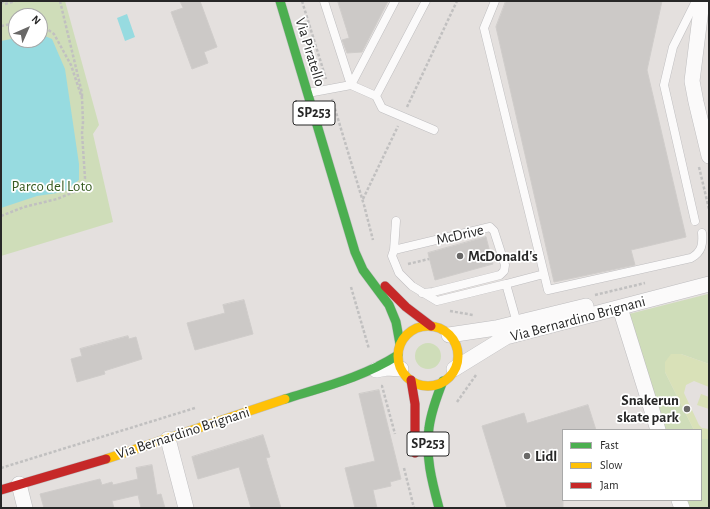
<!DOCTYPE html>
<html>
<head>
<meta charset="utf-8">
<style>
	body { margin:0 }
	#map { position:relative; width:710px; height:509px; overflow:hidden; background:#e4e0de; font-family:"Alegreya Sans",sans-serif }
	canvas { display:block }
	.frame { position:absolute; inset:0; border:2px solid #272727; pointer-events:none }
	.legend { position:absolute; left:562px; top:429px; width:140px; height:72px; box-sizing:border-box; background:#fff; border:1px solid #a9a9a9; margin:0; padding:5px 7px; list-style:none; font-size:12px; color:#272727 }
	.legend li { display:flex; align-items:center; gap:8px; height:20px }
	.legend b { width:20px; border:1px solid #a9a9a9 }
	.north { position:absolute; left:8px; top:8px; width:40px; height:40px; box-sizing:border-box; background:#fff; border:1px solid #a9a9a9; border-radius:50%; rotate:45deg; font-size:11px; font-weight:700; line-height:16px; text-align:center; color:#272727 }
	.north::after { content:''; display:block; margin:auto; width:14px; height:18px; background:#696867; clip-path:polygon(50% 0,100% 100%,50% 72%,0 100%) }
</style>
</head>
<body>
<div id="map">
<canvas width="710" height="509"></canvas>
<div class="frame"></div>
<ul class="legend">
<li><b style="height:5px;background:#4caf50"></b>Fast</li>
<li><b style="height:5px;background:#ffc107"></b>Slow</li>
<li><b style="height:5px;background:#c62828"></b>Jam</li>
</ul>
<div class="north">N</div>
</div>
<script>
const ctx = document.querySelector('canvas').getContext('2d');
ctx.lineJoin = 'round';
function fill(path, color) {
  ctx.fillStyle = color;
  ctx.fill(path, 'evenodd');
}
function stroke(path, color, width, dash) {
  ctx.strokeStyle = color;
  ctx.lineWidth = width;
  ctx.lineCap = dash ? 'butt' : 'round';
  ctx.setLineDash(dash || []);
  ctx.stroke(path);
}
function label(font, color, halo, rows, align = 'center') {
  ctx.font = font + ' "Alegreya Sans",sans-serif';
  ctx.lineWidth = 3.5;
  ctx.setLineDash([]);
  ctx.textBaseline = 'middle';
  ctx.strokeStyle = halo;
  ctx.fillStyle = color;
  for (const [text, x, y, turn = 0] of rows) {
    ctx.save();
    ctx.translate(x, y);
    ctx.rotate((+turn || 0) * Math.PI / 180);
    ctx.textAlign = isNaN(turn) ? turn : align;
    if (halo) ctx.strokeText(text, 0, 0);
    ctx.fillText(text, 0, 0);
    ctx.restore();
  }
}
const green = new Path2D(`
	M1,1h64l34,124 -6,9 20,88 -112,34zM16,16h24v24h-24z
	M708,294l1,70 -28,-10 -16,18 29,58h-29l-36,-116z
	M415 356a13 13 0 1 1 26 0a13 13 0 1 1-26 0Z
	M701,439h8v69h-20l-3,-8h15z`);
const pitch = new Path2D(`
	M671,354h10l28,10v23l-15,-6 -8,4 -2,8 15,32 3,3 7,1v10h-8v-9h-7l-29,-58v-10z
	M701,394l8,3v12l-12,-4z`);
const water = new Path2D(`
	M127,14l8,23 -10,4 -8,-23z
	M40,34l12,5 13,30 14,95v16l-15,12 -27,4 -36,12v-167l15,-3v2h24z`);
const building = new Path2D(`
	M180,1h20l17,46 -13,5 4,11 -16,6 -21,-57 12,-4z
	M338,1h50l-26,51 -15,1 -5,-13 7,-2z
	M506,1h156l-15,69 39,167 -55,13 4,15 -81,17 -58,-255z
	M486,237l7,27 -58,16 -7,-27z
	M244,300l9,34 -58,16 -8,-27 38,-10 -2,-8z
	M128,336l1,3 7,-2 6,22 -38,12 1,3 -28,8 -6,-23 11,-3 -2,-7z
	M379,390l22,89 -11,3 1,4 -18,4 4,18h-22l-10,-40 30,-7 -16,-67z
	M588,405l8,25h-33v78h-56l-25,-82 42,-13 3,10z
	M263,435l7,22 -4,1 15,50h-30l-12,-41 -41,12 -6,-22z
	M152,465l5,30 4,-1 4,14h-24l-3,-13 -26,6 2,7h-70l-4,-14 60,-15 2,6 10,-3 1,3 25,-6 -2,-11z`);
const path = new Path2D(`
	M1,1l4,3 10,-3
	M60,1l22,92v5
	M302,1l24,78
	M1,26l15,-3
	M332,99l32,106 9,35
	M407,107l50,-106
	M699,167l10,42
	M363,199l35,-73
	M1,216l23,-9 33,-8 17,-7 8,-5 3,-9 -3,-45 1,-11 -1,-24 -11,-33 -17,-31 -14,-10
	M408,264l21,-5
	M351,287l18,62
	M595,295l50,-12
	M450,311l23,4
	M381,386h1l13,48
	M457,402l19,-27
	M1,468l194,-60
	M404,468l10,40`);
const lane = new Path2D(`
	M324,1l27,84 25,11 50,-95
	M495,1l-11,27 64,262 143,-32c11,-6 12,-14 11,-25
	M308,93l43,-8 44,-84
	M376,96l6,12 52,22
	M396,221l-2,29 -2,6 7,17 13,13 25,15 69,-17 11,39
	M695,221l-31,-136 9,-38 23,-46
	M394,250l96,-23 4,4 11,34 -1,6 -4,4 -67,17 -11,1
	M506,284l38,-10`);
const street = new Path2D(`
	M702,1l-10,80 4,21 13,54
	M620,308l38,122
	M449,335l47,-7 90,-22
	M454,369l52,-32 203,-53
	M376,370l11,-2 14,1
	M168,439l18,69
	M19,484l6,24
	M679,500l3,8`);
const fast = new Path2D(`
	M280,1l75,251 8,18 26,35 7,17 4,22
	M285,399c38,-12 79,-22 113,-44
	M439,508c-7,-26 -14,-53 -10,-80 2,-16 8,-32 14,-47`);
const slow = new Path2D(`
	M398 356a30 30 0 1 1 60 0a30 30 0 1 1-60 0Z
	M106,459l179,-60`);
const jam = new Path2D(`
	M385,286l21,21 25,19
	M411,380l4,24v49
	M1,490l105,-31`);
const markers = [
	[460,256,4,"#696867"],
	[687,409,4,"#696867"],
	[527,456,4,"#696867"]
];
const shields = [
	[314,113,42],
	[428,444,42]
];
const shieldNames = [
	["SP253",314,113],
	["SP253",428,444]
];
const streetNames = [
	["Via Piratello",310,52,73],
	["McDrive",460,235,-13],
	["Via Bernardino Brignani",578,319,-15],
	["Via Bernardino Brignani",183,433,-18]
];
const parkNames = [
	["Parco del Loto",52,186]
];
const poiNames = [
	["McDonald's",468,256],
	["Snakerun",679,400,"right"],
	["skate park",679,417,"right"],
	["Lidl",535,456]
];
fill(green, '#cfddb9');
fill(pitch, '#d9e1b8');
fill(water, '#97dbe0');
fill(building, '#ccc9c7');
stroke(building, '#cfccca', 1);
stroke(lane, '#bebdbf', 9);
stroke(street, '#bebdbf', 16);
stroke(fast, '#bebdbf', 10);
stroke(slow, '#bebdbf', 10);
stroke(jam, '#bebdbf', 10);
stroke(path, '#c1c0c0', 2.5, [3, 2]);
stroke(lane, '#fbfafa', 8);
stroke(street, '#fbfafa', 15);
stroke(fast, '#4caf50', 9);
stroke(slow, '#ffc107', 9);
stroke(jam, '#c62828', 9);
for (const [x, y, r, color] of markers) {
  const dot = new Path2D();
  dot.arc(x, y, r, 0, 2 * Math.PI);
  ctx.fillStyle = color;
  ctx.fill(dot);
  stroke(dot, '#fff', 1.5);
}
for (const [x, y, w] of shields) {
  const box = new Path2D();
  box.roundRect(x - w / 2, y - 12, w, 24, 3);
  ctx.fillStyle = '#fff';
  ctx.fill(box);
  stroke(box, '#272727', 1);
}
label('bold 14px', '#272727', null, shieldNames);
label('15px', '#272727', '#fff', streetNames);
label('15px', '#375b20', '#fff', parkNames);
label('bold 15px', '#272727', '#fff', poiNames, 'left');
</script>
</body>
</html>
